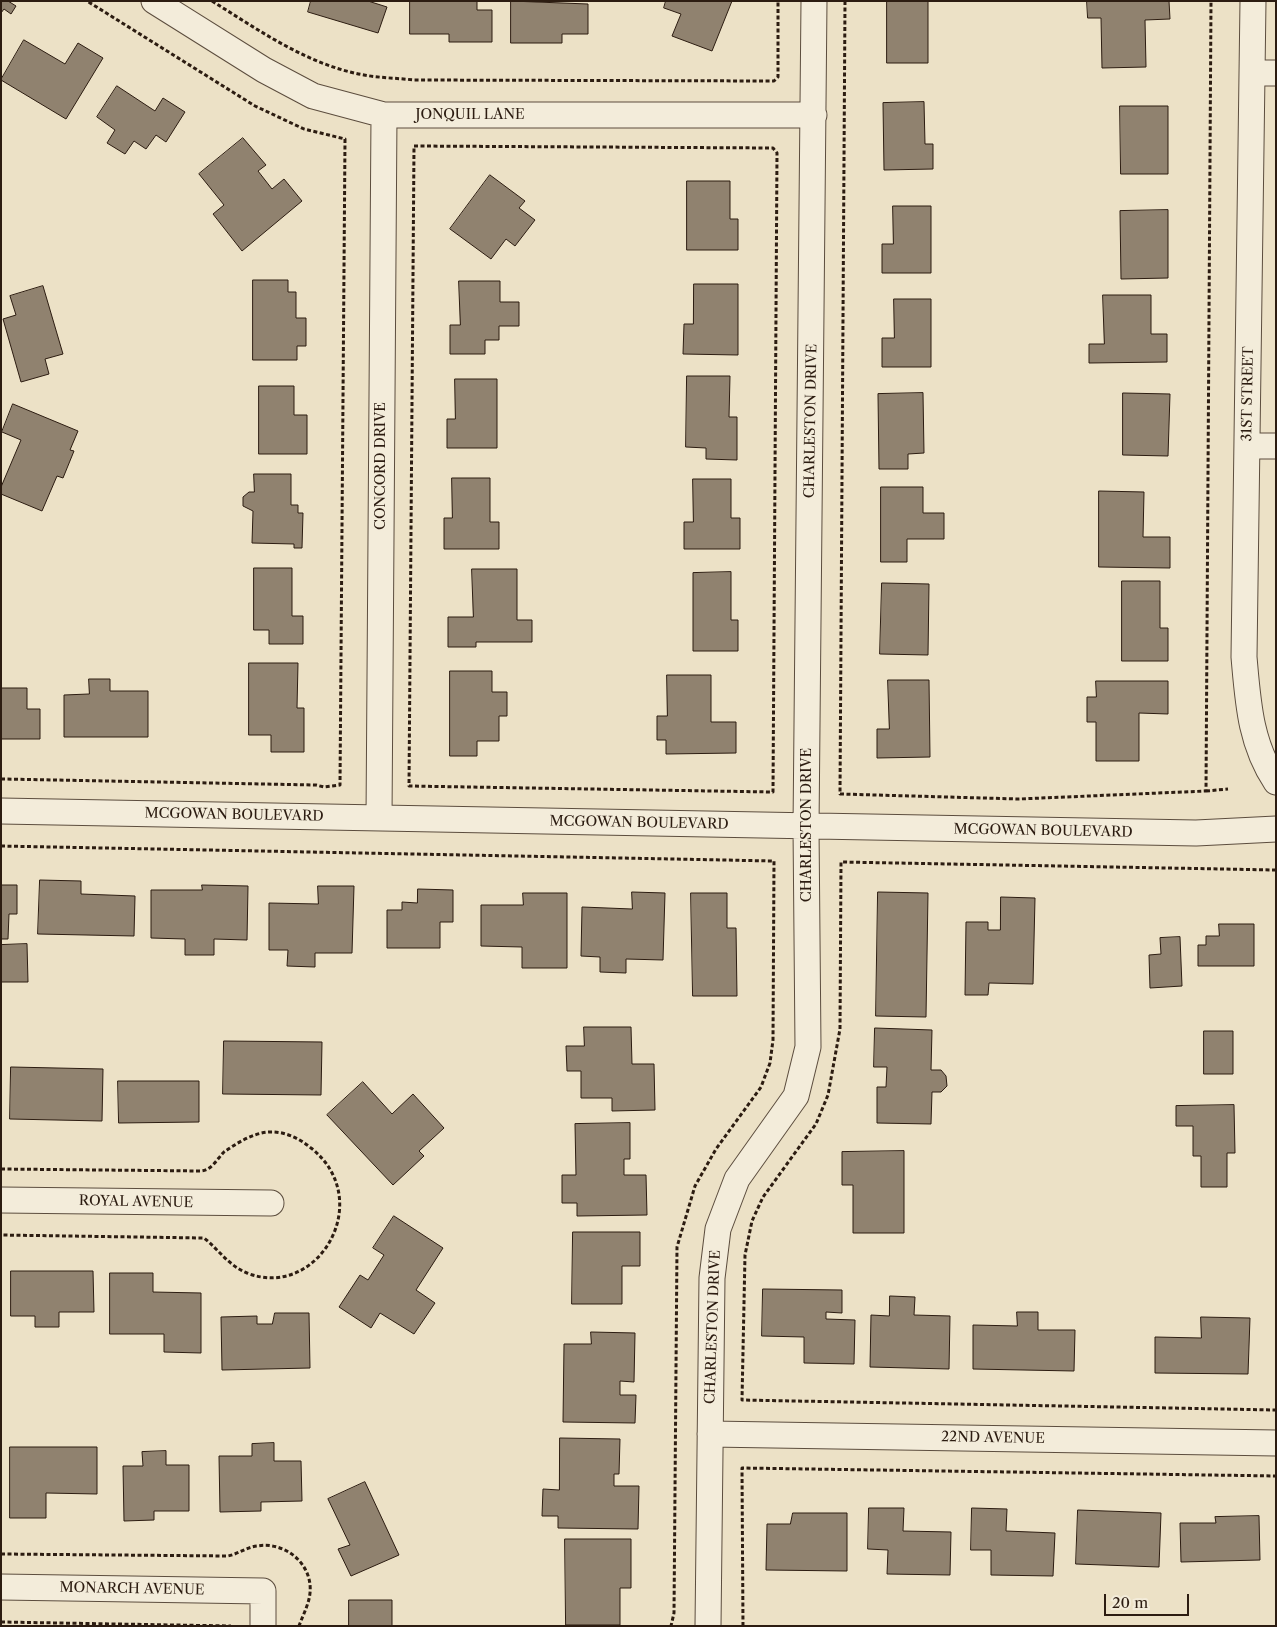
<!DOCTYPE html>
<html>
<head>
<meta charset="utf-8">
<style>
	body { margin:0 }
	#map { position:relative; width:1277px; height:1627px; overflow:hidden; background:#ece1c6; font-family:"Libre Caslon Text",serif }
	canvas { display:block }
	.frame { position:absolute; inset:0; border:2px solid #2c1c11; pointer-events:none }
	.scale { position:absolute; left:1104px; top:1594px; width:85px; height:22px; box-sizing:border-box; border:2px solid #2c1c11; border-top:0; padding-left:6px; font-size:15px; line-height:18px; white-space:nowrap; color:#2c1c11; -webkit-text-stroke:4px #f3ecda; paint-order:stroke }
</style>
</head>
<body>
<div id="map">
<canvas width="1277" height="1627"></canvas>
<div class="frame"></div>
<div class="scale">20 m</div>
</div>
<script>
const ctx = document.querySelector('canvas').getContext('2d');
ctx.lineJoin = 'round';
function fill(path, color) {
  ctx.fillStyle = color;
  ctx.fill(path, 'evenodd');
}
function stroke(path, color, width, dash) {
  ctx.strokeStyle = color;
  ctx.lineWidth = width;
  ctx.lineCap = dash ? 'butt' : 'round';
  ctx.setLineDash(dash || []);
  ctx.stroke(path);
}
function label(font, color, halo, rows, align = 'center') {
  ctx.font = font + ' "Libre Caslon Text",serif';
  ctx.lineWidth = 4;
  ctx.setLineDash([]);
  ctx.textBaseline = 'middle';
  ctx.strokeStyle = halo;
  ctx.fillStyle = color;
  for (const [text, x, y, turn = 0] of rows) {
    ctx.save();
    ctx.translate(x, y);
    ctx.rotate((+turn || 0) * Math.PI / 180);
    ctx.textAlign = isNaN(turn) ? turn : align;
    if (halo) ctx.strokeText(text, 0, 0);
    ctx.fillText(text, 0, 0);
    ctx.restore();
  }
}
const building = new Path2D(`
	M1,1h7l8,5 -5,8 -7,-5 -3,4z
	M311,1h57l19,6 -9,26 -70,-21z
	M410,1h67v9h15v32h-43v-8h-39z
	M511,1l77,3v30h-26v9h-51z
	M666,1h66l-20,50 -40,-15 9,-22 -17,-6z
	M887,1h41v62h-41z
	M1087,1h82l1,18 -25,1 1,47 -44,1 -1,-50h-13z
	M24,40l41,24 13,-21 25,15 -37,61 -65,-39z
	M117,86l38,25 8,-13 22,14 -19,30 -10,-7 -10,14 -12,-8 -9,13 -18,-11 8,-13 -18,-13z
	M924,102l1,42h8v25l-49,1 -1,-67z
	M1120,106h48v68h-47z
	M243,138l23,27 -8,6 14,18 12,-10 18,22 -60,50 -29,-37 11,-9 -25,-31z
	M490,175l35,26 -6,7 16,12 -20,26 -9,-7 -15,20 -41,-30z
	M687,181h43v38h8v31h-51z
	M893,206h38v67h-49v-29h11z
	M1168,210v68l-47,1 -1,-68z
	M253,280h35v12h8v26h10v28h-9v14h-44z
	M459,281h41v21h19v24h-20v14h-14v14h-35v-29h10z
	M694,284h44v71l-55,-1 1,-30h9z
	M43,286l20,68 -18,5 4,15 -28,8 -18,-63 13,-4 -6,-19z
	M1103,295h48v39h16v28l-78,1v-19h15z
	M894,299h37v68h-49v-29h12z
	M687,376h43l-1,41h8v43l-31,-1v-11l-20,-1z
	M455,379h42v69h-50v-29h8z
	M259,386h35v29h13v39h-48z
	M923,393l1,60 -16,1v15h-29l-1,-75z
	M1123,393l47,1 -2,62 -45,-1z
	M13,404l65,27 -8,19 4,1 -11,27 -6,-2 -15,35 -41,-17v-7l20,-47 -19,-8z
	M254,474h37v31h7v8h5l-1,35h-8v-4l-42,-1 1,-32 -10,-5v-9l6,-5h5z
	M452,478h38v44h9v27h-55v-31h8z
	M693,479h38v39h9v31h-56v-27h9z
	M881,487h42v26h21v26h-37v23h-26z
	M1099,491l45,1 -1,45h27v31l-71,-1z
	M254,568h38v48h11v28h-34v-14h-15z
	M472,569h45v51h15v22h-56v5h-28v-30h25z
	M731,572v48h7v31h-45v-78z
	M1122,581h38v47h8v33h-46z
	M882,583l47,1 -1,71 -48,-1z
	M249,663h49l-1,45h7v44h-33v-17h-22z
	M450,671h42v21h15v24h-8v25h-22v15h-27z
	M667,675h44v47h25v31l-70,1v-14h-9v-24h10z
	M89,679h21v12h38v46h-84v-42l25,-1z
	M888,680h41l1,77 -53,1v-29h12z
	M1096,681h72v33l-29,-1v48h-43v-39h-9v-25h9z
	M1,688h26v21h13v30h-39z
	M40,880l41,1v13l54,2 -1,40 -96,-2z
	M1,885h16v29h-8l-1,25h-7z
	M202,885l46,1 -1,54 -33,-1v16h-29v-16l-34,-1v-48h51z
	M318,886h36l-2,67h-37v14l-28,-1 1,-16h-19v-47l49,1z
	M418,889l35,1v32h-13v26h-53v-38h15v-8l15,1z
	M632,892l33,1 -2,67 -37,-1v14l-26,-1v-15l-19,-1 1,-49 50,2z
	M878,892l50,1 -2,124 -50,-1z
	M523,893h44v75h-45v-21l-41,-1v-41h42z
	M691,893h36v35h9l1,68h-44z
	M1001,897l34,1 -2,86 -44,-1 -1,12h-23l1,-73h22v8h12z
	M1219,924h35v42h-56v-21h8v-9h13z
	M1180,937l2,49 -32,2 -1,-33 12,-1 -1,-16z
	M27,944l1,38h-27v-37z
	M584,1027h47l1,37h22l1,46 -43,1v-13h-31v-27h-14l-1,-25h18z
	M875,1028l57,2 -1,40h10l5,6 1,10 -6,6h-9l-1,32 -54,-1v-36h9l1,-20h-13z
	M1204,1031h29v43h-29z
	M224,1041l98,1 -1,53 -98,-1z
	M11,1067l92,2 -1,52 -92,-2z
	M118,1081h81v41l-80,1z
	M363,1082l29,32 21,-20 31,34 -25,23 5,5 -31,29 -66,-70z
	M1234,1105l1,48h-8v34h-26v-31h-8v-30h-17v-20z
	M630,1123v36h-6v16h22l1,40 -70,1v-13h-15v-28h14l-1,-51z
	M904,1151v82h-51v-48h-11v-33z
	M394,1216l49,32 -27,42 19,13 -21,31 -34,-21 -9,15 -32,-21 21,-32 8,5 16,-25 -11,-7z
	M573,1232h67v34h-18v38h-50z
	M11,1271h82l1,41h-35v15h-24v-11h-24z
	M110,1273h43v19l48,1v60l-37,-1v-18h-54z
	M763,1289l79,1v23l-16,-1v7l29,1 -1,44 -50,-1v-26l-42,-1z
	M890,1296l25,1 -1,18 36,1 -1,53 -79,-2 1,-52 18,1z
	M1017,1312h21v18h37l-1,41 -101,-2v-44l44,1z
	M275,1313h34l1,55 -88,2 -1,-53 36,-1v8h15z
	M1201,1317l49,1 -2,56 -93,-1v-36l46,1z
	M591,1332l44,1 -1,49 -14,-1v14h16l-1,28 -72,-1 1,-78h27z
	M560,1438l60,1 -1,35h-5v12h25l-1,43 -80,-1v-12h-16l1,-27 16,1z
	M274,1443v18h27l1,40 -41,1v9l-41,1 -1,-56h33v-12z
	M10,1447h87v47l-51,-1v25h-36z
	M166,1451v14h23v46h-35v9l-30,1 -1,-55h20l-1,-14z
	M365,1482l34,73 -48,21 -13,-27 12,-4 -22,-46z
	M869,1508h35l-1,23 48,1 -1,43 -63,-1 1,-24 -20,-1z
	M972,1508l35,1 -1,22 49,2 -2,43 -62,-1v-25h-20z
	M1078,1510l83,3 -2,54 -83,-3z
	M793,1513h54v58l-81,-1 1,-46h23z
	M1259,1516l1,44 -79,2 -1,-39h36l-1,-6z
	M565,1539h66v49h-11v37h-54z
	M349,1600h43v26h-43z`);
const path = new Path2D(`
	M212,1c48,30 96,64 152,74 16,3 33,3 50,5l360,1 4,-4v-76
	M845,1l-5,793 179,5 187,-8 5,-790
	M414,146l359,2 4,5 -4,639 -364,-6z
	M1,779l315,6 8,2 16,-2 5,-646 -41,-10 -49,-23 -168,-105
	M1206,791l22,-2
	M1,846l773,15 -1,179 -3,23 -9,24 -45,62 -21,37 -18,61 -3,366 -3,13
	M1276,870l-435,-8 -1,167 -12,66 -12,29 -53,73 -11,24 -7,34 -3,145 534,10
	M1,1169l200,2c11,-1 16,-12 23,-19 13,-9 29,-19 45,-20 15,-1 30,6 42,16 66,52 7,153 -64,125 -19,-8 -28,-23 -43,-35l-203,-3
	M1,1554l227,2c10,-2 19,-9 29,-10 28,-5 56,18 53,47 -1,11 -7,22 -11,33
	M1,1622l230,4
	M743,1626l-1,-158 534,8`);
const minor = new Path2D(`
	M154,1l110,69 49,26 71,19h430
	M1253,1l-9,656c4,45 6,86 32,125
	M1253,73h23
	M1247,446h29
	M1,811l1195,22 80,-4
	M379,818l5,-703
	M1,1200l270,3
	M710,1434l566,9
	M1,1587l262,4v35
	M708,1626l4,-348 6,-49 19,-50 59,-83 12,-49 -2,-220 8,-826`);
const streetNames = [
	["JONQUIL LANE",470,115],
	["31ST STREET",1248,394,-89],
	["CHARLESTON DRIVE",811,421,-89],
	["CONCORD DRIVE",381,466,-90],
	["MCGOWAN BOULEVARD",234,815,1],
	["MCGOWAN BOULEVARD",639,823,1],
	["CHARLESTON DRIVE",807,825,-90],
	["MCGOWAN BOULEVARD",1043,831,1],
	["ROYAL AVENUE",136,1202,1],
	["CHARLESTON DRIVE",713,1327,-88],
	["22ND AVENUE",993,1438,1],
	["MONARCH AVENUE",132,1589,1]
];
fill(building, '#90826f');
stroke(building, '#2c1c11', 1);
stroke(minor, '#5c4d3e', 27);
stroke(path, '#2c1c11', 3, [4, 2.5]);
stroke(minor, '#f3ecda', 25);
label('14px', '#2c1c11', '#f3ecda', streetNames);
</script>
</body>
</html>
